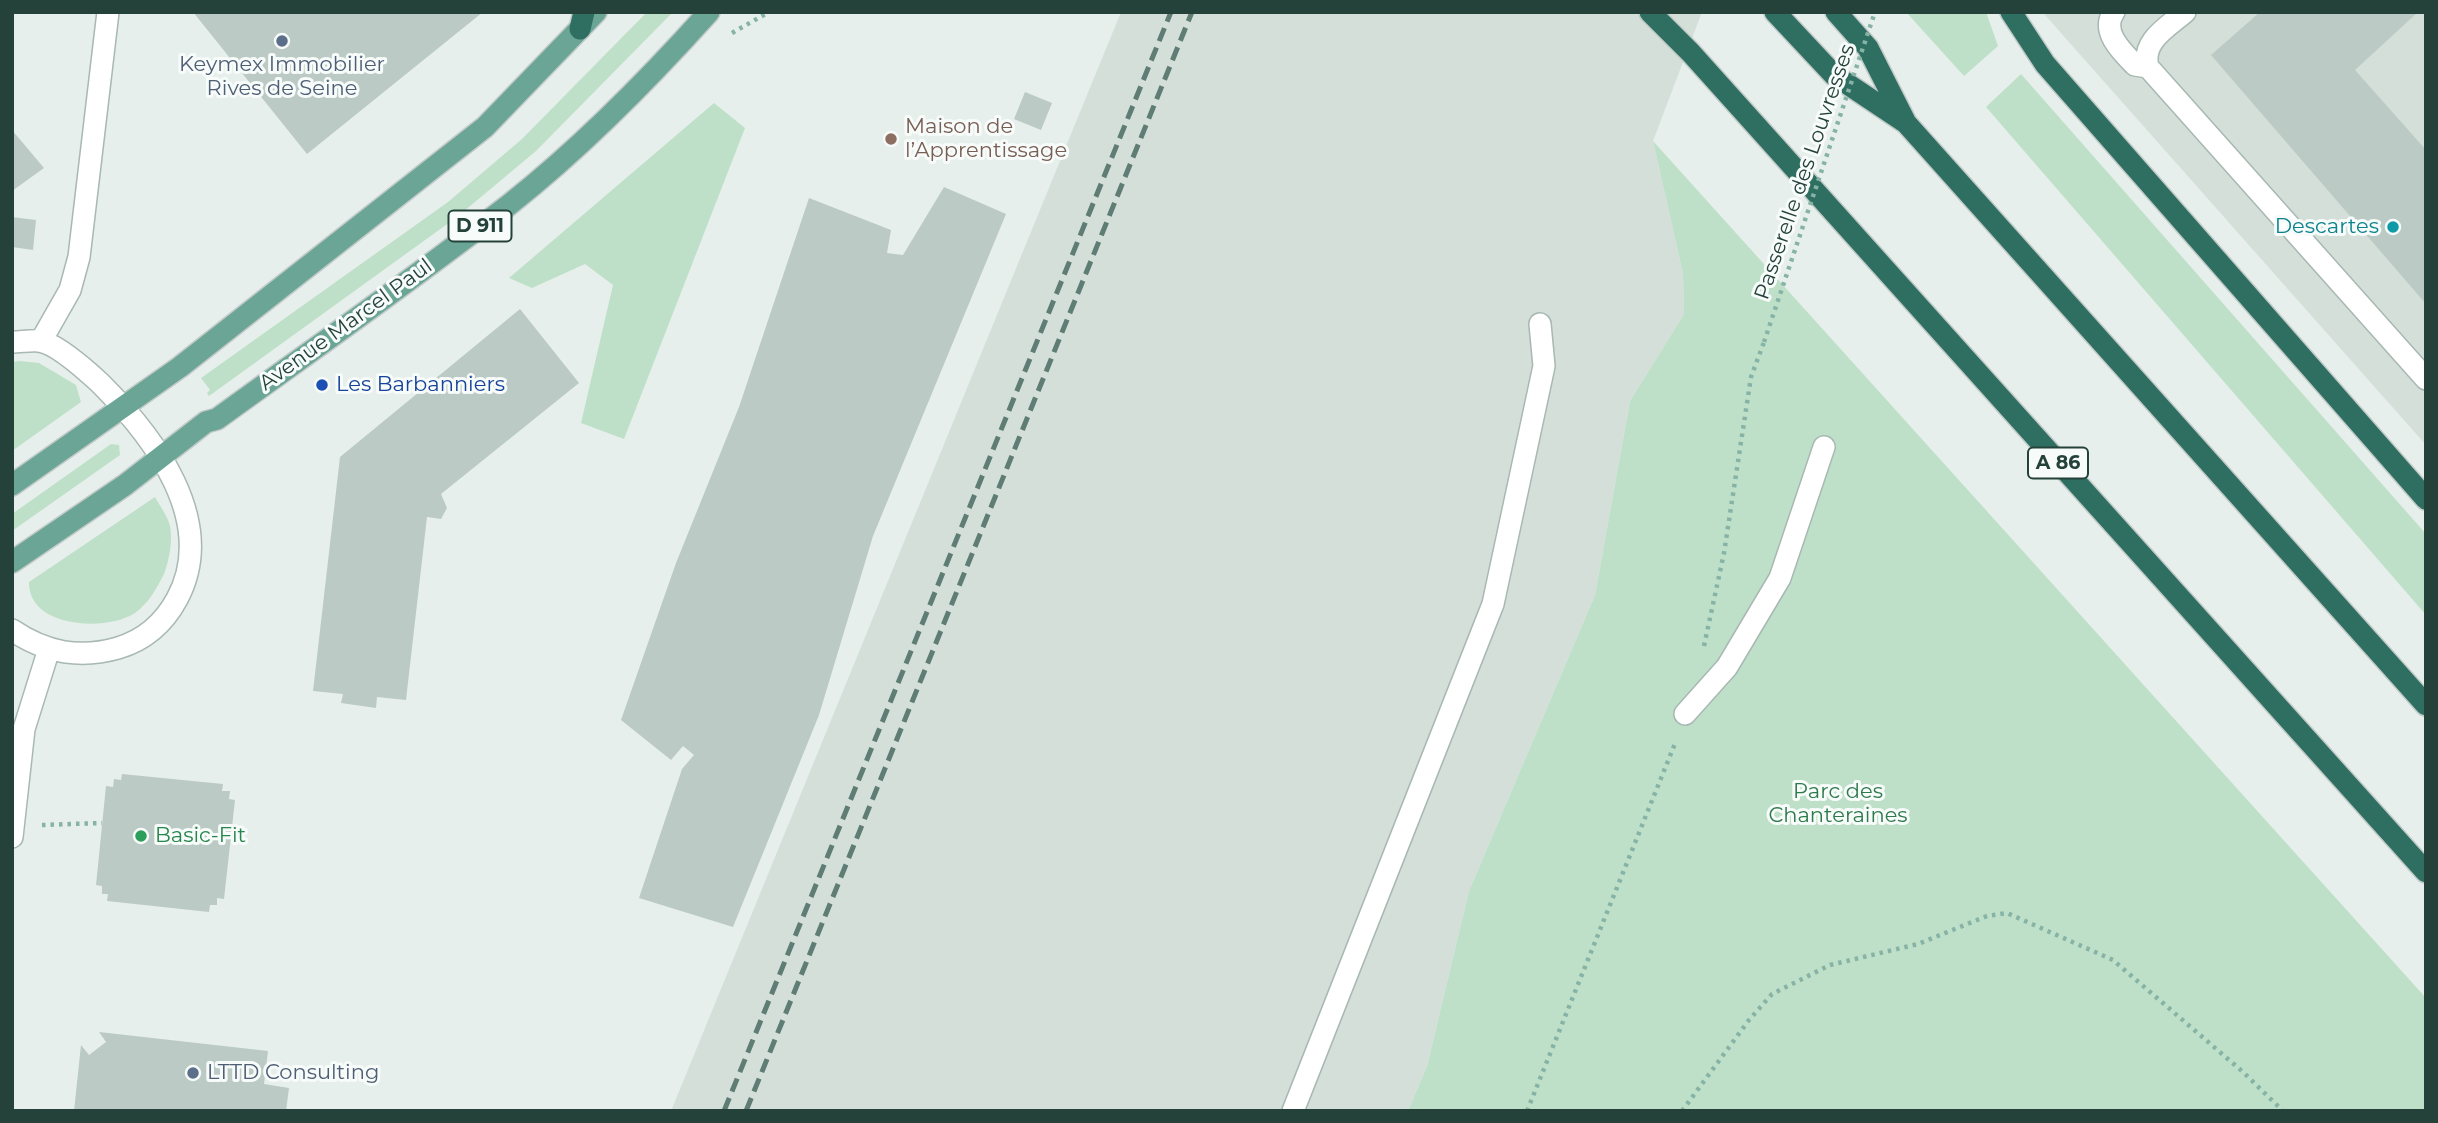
<!DOCTYPE html>
<html>
<head>
<meta charset="utf-8">
<style>
	body { margin:0 }
	#map { position:relative; width:2438px; height:1123px; overflow:hidden; background:#e6efeb; font-family:Montserrat,sans-serif }
	canvas { display:block }
	.frame { position:absolute; inset:0; border:14px solid #24423a; pointer-events:none }
</style>
</head>
<body>
<div id="map">
<canvas width="2438" height="1123"></canvas>
<div class="frame"></div>
</div>
<script>
const ctx = document.querySelector('canvas').getContext('2d');
ctx.lineJoin = 'round';
function fill(path, color) {
  ctx.fillStyle = color;
  ctx.fill(path, 'evenodd');
}
function stroke(path, color, width, dash) {
  ctx.strokeStyle = color;
  ctx.lineWidth = width;
  ctx.lineCap = dash ? 'butt' : 'round';
  ctx.setLineDash(dash || []);
  ctx.stroke(path);
}
function label(font, color, halo, rows, align = 'center') {
  ctx.font = font + ' Montserrat,sans-serif';
  ctx.lineWidth = 6;
  ctx.setLineDash([]);
  ctx.textBaseline = 'middle';
  ctx.strokeStyle = halo;
  ctx.fillStyle = color;
  for (const [text, x, y, turn = 0] of rows) {
    ctx.save();
    ctx.translate(x, y);
    ctx.rotate((+turn || 0) * Math.PI / 180);
    ctx.textAlign = isNaN(turn) ? turn : align;
    if (halo) ctx.strokeText(text, 0, 0);
    ctx.fillText(text, 0, 0);
    ctx.restore();
  }
}
const built = new Path2D(`
	M1121,12h581l-49,129 30,133 1,40 -54,87 -35,194 -126,296 -42,175 -19,45h-737z
	M2044,12h382v433l-381,-430z`);
const green = new Path2D(`
	M647,12h26l-137,139 -79,66 -248,179 -2,-3 3,-3 -9,-12 247,-176 74,-63z
	M1906,12h80l12,34 -34,30z
	M2021,74l405,460v81l-440,-508z
	M714,103l31,25 -121,311 -43,-16 32,-138 -28,-21 -53,24 -23,-10z
	M1653,141l773,857v113h-1018l19,-45 42,-175 126,-296 35,-194 54,-87 -1,-40z
	M20,361l19,2 37,22 5,17 -69,49v-89z
	M111,444l8,1 1,10 -108,76v-17z
	M155,497c5,9 13,20 15,29 3,15 -1,35 -6,48 -7,14 -16,30 -29,39 -29,19 -107,15 -106,-31z`);
const building = new Path2D(`
	M193,12h290l-176,142z
	M2260,12h158l-63,58 71,80v154l-215,-249z
	M1025,92l27,11 -11,27 -27,-11z
	M12,130l32,38 -32,23z
	M944,187l62,27 -133,322 -54,179 -86,212 -94,-29 43,-129 12,-14 -11,-9 -12,14 -50,-40 55,-157 63,-156 70,-209 82,32 -4,23 16,2z
	M12,217l24,3 -3,30 -21,-3z
	M520,309l59,74 -138,111 6,14 -6,11 -14,-2 -21,183 -29,-3 -1,11 -35,-5 2,-9 -30,-3 27,-234z
	M122,774l101,10 -1,7h8l-1,8 6,1 -11,99 -7,-1v7h-7l-1,7 -102,-11 1,-7h-6v-8l-6,-1 10,-99 7,1 1,-8 7,1z
	M99,1032l169,19 -4,33 25,4 -3,23h-212l7,-66 8,10 17,-13z`);
const path = new Path2D(`
	M732,33l37,-21
	M1704,646l20,-93 27,-176 13,-35
	M42,825l60,-2
	M1527,1111l149,-370
	M1682,1111l67,-91 23,-26 58,-29 88,-21 69,-28 20,-3 106,47 130,112 40,39`);
const minor = new Path2D(`
	M2114,12c-14,19 8,40 21,53l13,2
	M2185,12c-17,15 -44,29 -37,55l278,312
	M41,341l29,-51 9,-33 29,-245
	M12,342c9,0 19,-2 27,-1 17,2 48,30 61,42 53,53 119,138 77,216 -13,24 -32,41 -59,49 -38,11 -72,5 -106,-18
	M1685,714l42,-47 53,-89 44,-131
	M12,837l12,-108 25,-80
	M1293,1111l200,-507 51,-238 -4,-42`);
const major = new Path2D(`
	M12,485l168,-118 305,-240 111,-115
	M12,562l113,-77 81,-63 11,-3c98,-71 198,-141 293,-215 72,-57 138,-124 199,-192`);
const highway = new Path2D(`
	M1650,12l41,41 735,819
	M1775,12l59,63 72,48 520,582
	M1836,12l32,36 37,73
	M2011,12l34,52 381,435
	M580,29l4,-17`);
const rail = new Path2D(`
	M724,1111l447,-1099
	M746,1111l446,-1099`);
const pathBridge = new Path2D(`
	M1764,342l111,-330`);
const markers = [
	[282,41,7,"#5c6f8a"],
	[891,139,7,"#8d6e63"],
	[2393,227,7,"#0f9aa8"],
	[322,385,7,"#1a4fb4"],
	[141,836,7,"#2e9e5b"],
	[193,1073,7,"#5c6f8a"]
];
const shields = [
	[480,226,63],
	[2058,463,60]
];
const shieldNames = [
	["D 911",480,226],
	["A 86",2058,463]
];
const serviceNames = [
	["Keymex Immobilier",282,65],
	["Rives de Seine",282,89],
	["LTTD Consulting",207,1073,"left"]
];
const educationNames = [
	["Maison de",905,127],
	["l’Apprentissage",905,151]
];
const streetNames = [
	["Passerelle des Louvresses",1805,172,-71],
	["Avenue Marcel Paul",346,325,-36]
];
const cultureNames = [
	["Descartes",2379,227]
];
const transitNames = [
	["Les Barbanniers",336,385]
];
const parkNames = [
	["Parc des",1838,792],
	["Chanteraines",1838,816]
];
const leisureNames = [
	["Basic-Fit",155,836]
];
fill(built, '#d4dfda');
fill(green, '#bfe0c8');
fill(building, '#bbcac4');
stroke(minor, '#a8b8b2', 24);
stroke(major, '#c2cac8', 24);
stroke(highway, '#c2cac8', 24);
stroke(path, '#86b3a5', 4.5, [3.5, 5]);
stroke(minor, '#fff', 21);
stroke(major, '#6aa596', 21);
stroke(highway, '#2f6f62', 21);
stroke(rail, '#5f7d75', 5, [14, 7]);
stroke(pathBridge, '#86b3a5', 4.5, [3.5, 5]);
for (const [x, y, r, color] of markers) {
  const dot = new Path2D();
  dot.arc(x, y, r, 0, 2 * Math.PI);
  ctx.fillStyle = color;
  ctx.fill(dot);
  stroke(dot, '#f7fbf9', 2.5);
}
for (const [x, y, w] of shields) {
  const box = new Path2D();
  box.roundRect(x - w / 2, y - 15.5, w, 31, 5);
  ctx.fillStyle = '#f7fbf9';
  ctx.fill(box);
  stroke(box, '#24423a', 2);
}
label('bold 19px', '#24423a', null, shieldNames);
label('21px', '#4e5e75', '#f7fbf9', serviceNames);
label('21px', '#785e54', '#f7fbf9', educationNames, 'left');
label('21px', '#24423a', '#f7fbf9', streetNames);
label('21px', '#0d838f', '#f7fbf9', cultureNames, 'right');
label('21px', '#164399', '#f7fbf9', transitNames, 'left');
label('21px', '#2d7a4b', '#f7fbf9', parkNames);
label('21px', '#27864d', '#f7fbf9', leisureNames, 'left');
</script>
</body>
</html>
